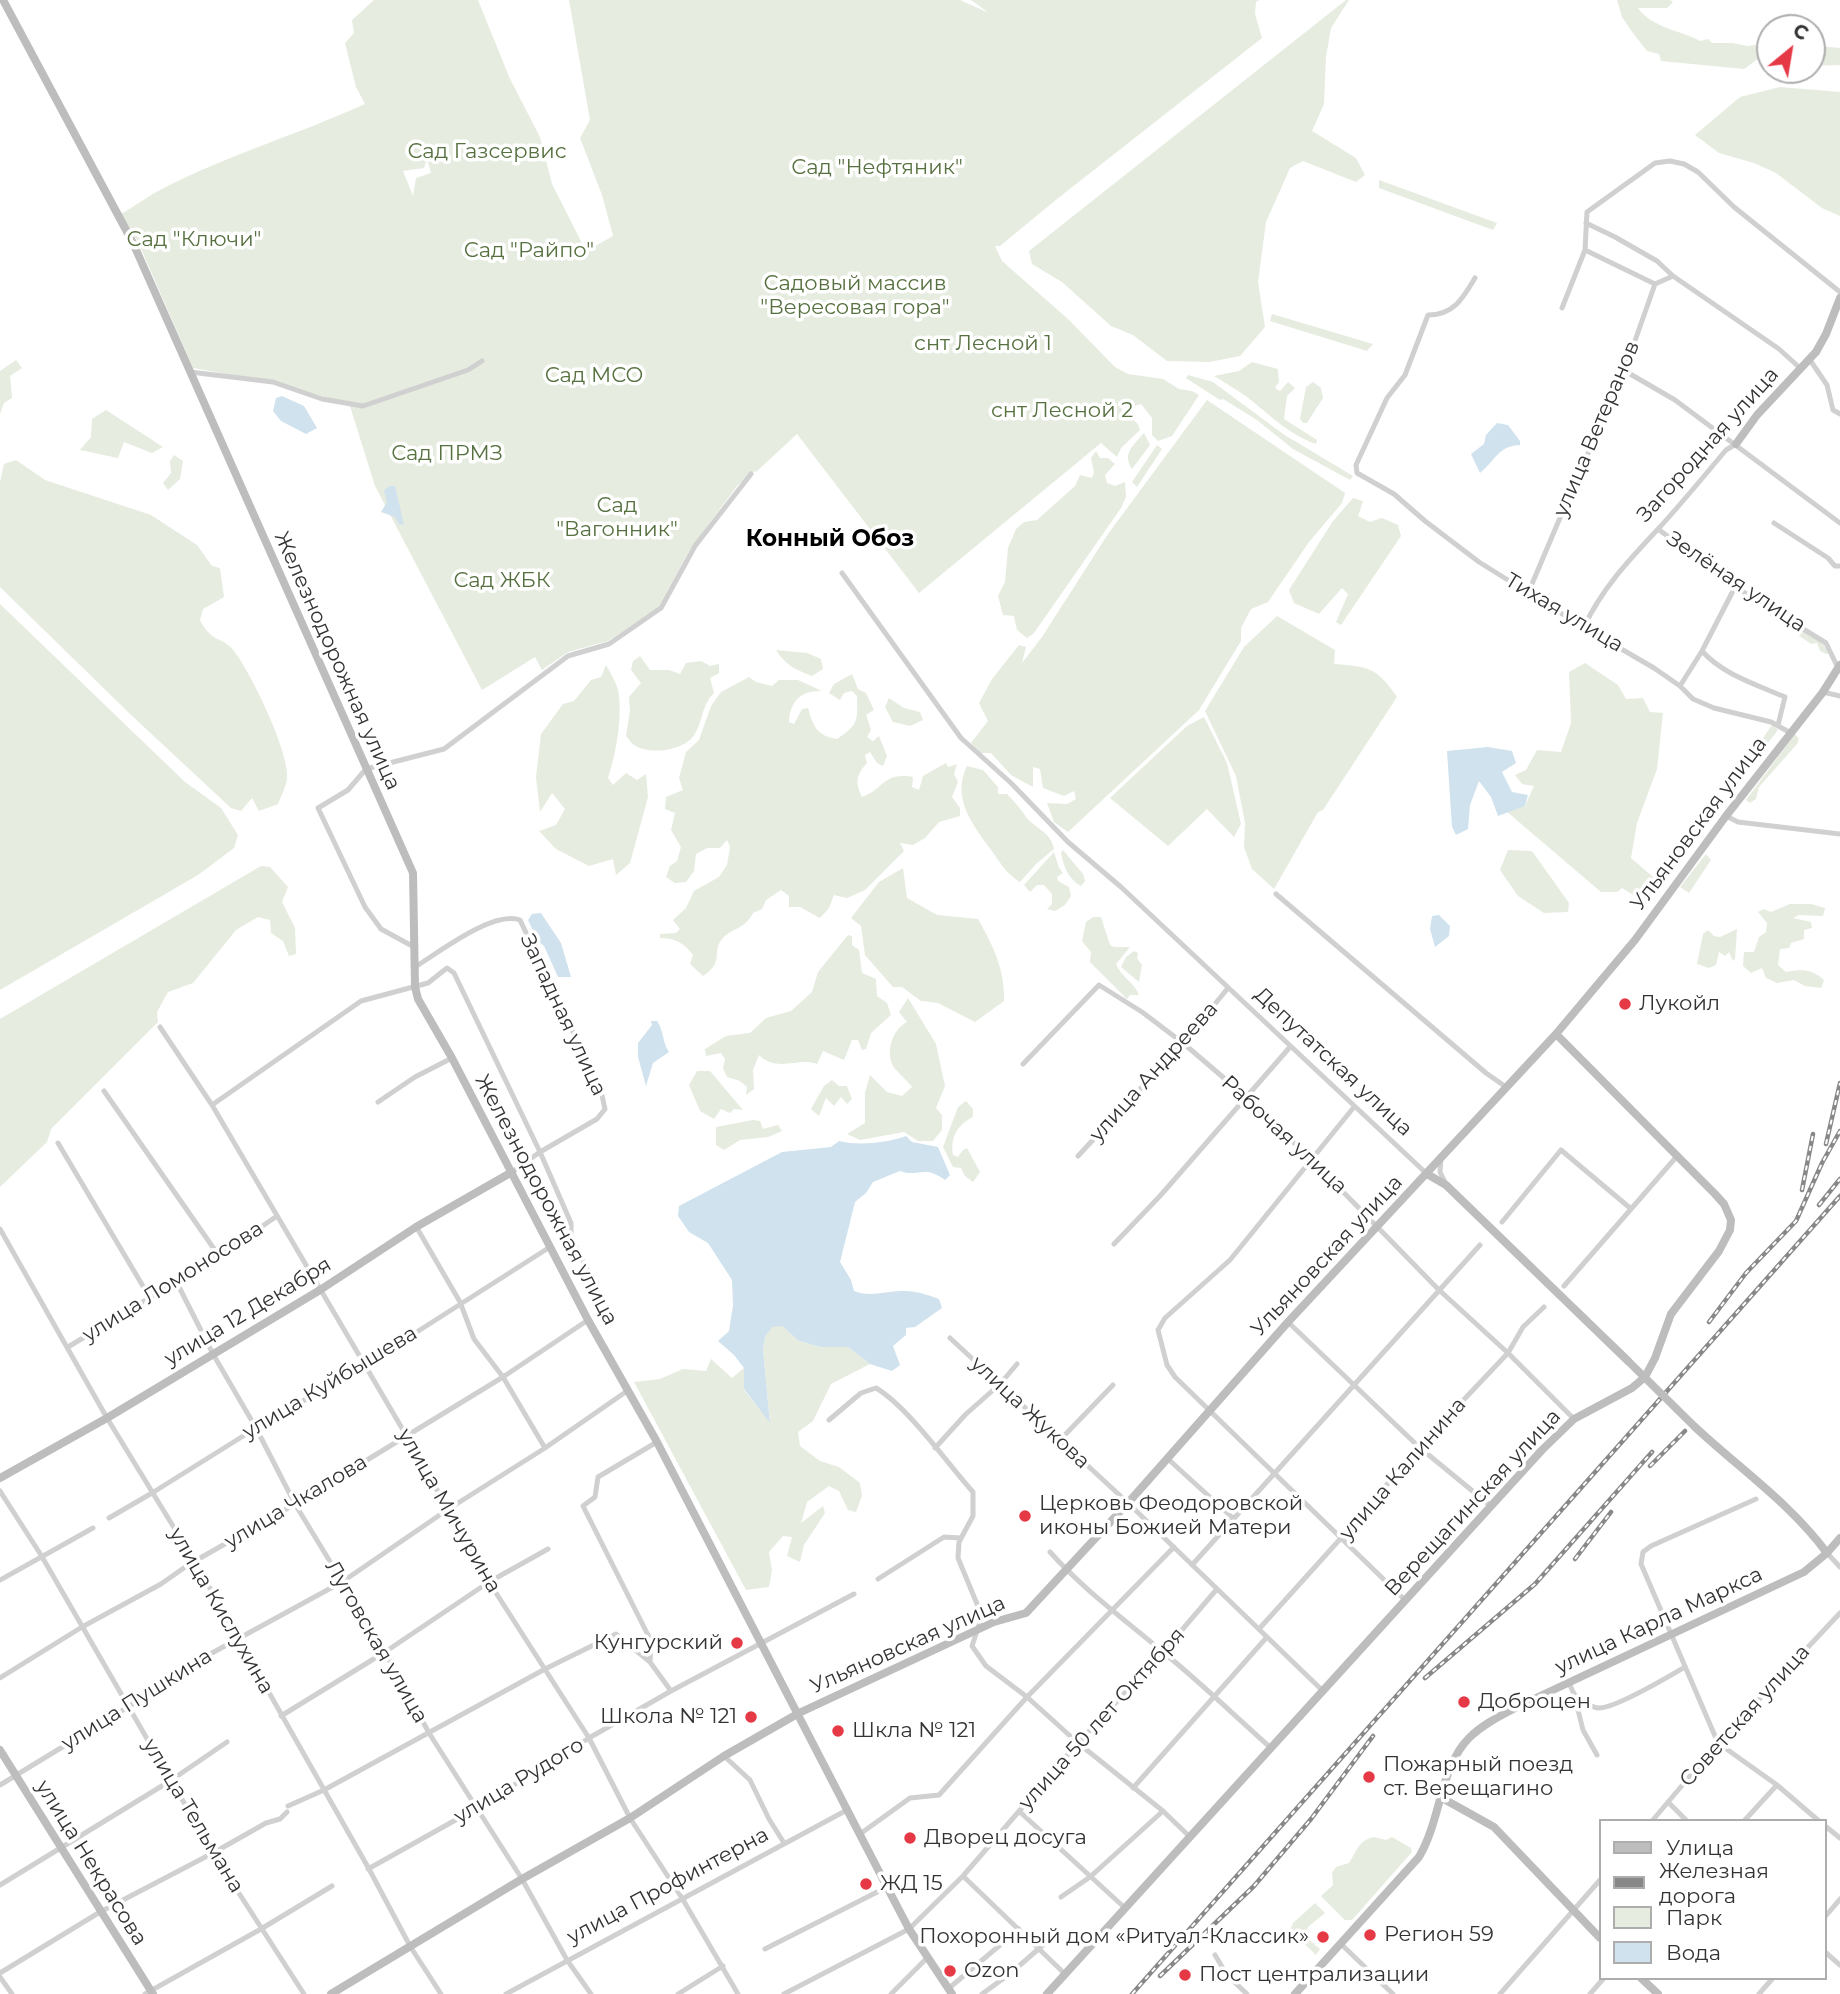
<!DOCTYPE html>
<html>
<head>
<meta charset="utf-8">
<style>
	body { margin:0 }
	#map { position:relative; width:1840px; height:1994px; overflow:hidden; background:#fff; font-family:Montserrat,sans-serif }
	canvas { display:block }
	.legend { position:absolute; left:1599px; top:1819px; width:228px; height:161px; box-sizing:border-box; background:#fff; border:2px solid #adadad; margin:0; padding:9px 12px; list-style:none; font-size:21px; color:#333 }
	.legend li { display:flex; align-items:center; gap:14px; height:35px }
	.legend b { width:35px; border:2px solid #adadad }
	.north { position:absolute; left:1756px; top:14px; width:70px; height:70px; box-sizing:border-box; background:#fff; border:2px solid #adadad; border-radius:50%; rotate:30deg; font-size:19px; font-weight:700; line-height:28px; text-align:center; color:#333 }
	.north::after { content:''; display:block; margin:auto; width:24px; height:32px; background:#e63946; clip-path:polygon(50% 0,100% 100%,50% 72%,0 100%) }
</style>
</head>
<body>
<div id="map">
<canvas width="1840" height="1994"></canvas>
<ul class="legend">
<li><b style="height:9px;background:#bdbdbd"></b>Улица</li>
<li><b style="height:9px;background:#888"></b>Железная дорога</li>
<li><b style="height:19px;background:#e6ecdf"></b>Парк</li>
<li><b style="height:19px;background:#cfe2ee"></b>Вода</li>
</ul>
<div class="north">С</div>
</div>
<script>
const ctx = document.querySelector('canvas').getContext('2d');
ctx.lineJoin = 'round';
function fill(path, color) {
  ctx.fillStyle = color;
  ctx.fill(path, 'evenodd');
}
function stroke(path, color, width, dash) {
  ctx.strokeStyle = color;
  ctx.lineWidth = width;
  ctx.lineCap = dash ? 'butt' : 'round';
  ctx.setLineDash(dash || []);
  ctx.stroke(path);
}
function label(font, color, halo, rows, align = 'center') {
  ctx.font = font + ' Montserrat,sans-serif';
  ctx.lineWidth = 7;
  ctx.setLineDash([]);
  ctx.textBaseline = 'middle';
  ctx.strokeStyle = halo;
  ctx.fillStyle = color;
  for (const [text, x, y, turn = 0] of rows) {
    ctx.save();
    ctx.translate(x, y);
    ctx.rotate((+turn || 0) * Math.PI / 180);
    ctx.textAlign = isNaN(turn) ? turn : align;
    if (halo) ctx.strokeText(text, 0, 0);
    ctx.fillText(text, 0, 0);
    ctx.restore();
  }
}
const green = new Path2D(`
	M374,0h104l32,79 30,58 12,47 34,67 27,-15 -11,-41 -22,-57 10,-18 -21,-120h391l29,13 -18,-13h288l-3,2 -1,12 7,24 -205,161 -57,47h-5l7,15 66,58 47,48 13,7 35,5 16,10 13,2 7,4 -27,41 -14,5 -6,-6v-17l-11,-14 -15,5 -3,-4 -3,15 11,-2 7,6 2,6 -19,18 -4,9 -16,-14 -182,150 -122,-159 -41,38 -1,-1 -18,15 -48,65 -31,57 -50,33 -40,11 -26,18 -7,-13 -53,33 -107,-204 -26,-83 -101,-25 -55,-10 -54,-124 -18,-30c14,-8 27,-18 41,-25 66,-34 137,-55 203,-85l-9,-17 -11,-44 9,-10 -2,-13zM427,159l4,14 -15,5 -3,18 -10,-25 21,-3z
	M1346,0h3l-18,28 -5,29 -2,47 -12,27 44,27 9,17 -9,7 -53,-21 -13,7 -24,54 -8,60 7,45 -25,29 -31,6 -42,-1 -34,-26 -22,-9 -49,-44 -30,-18 -3,-13z
	M1617,0h53l3,2 -6,6h-29c14,20 42,22 62,33l8,-2 4,4h20l16,3 22,-3v10h-4l-22,16 -83,-8 -2,-7 -12,-3 -14,-18 -11,-16z
	M1817,46l23,2v17l-28,1z
	M1780,87l60,5v124l-18,-8 -46,-35 -22,-10 -35,-10 -24,-18 45,-38z
	M1379,180l118,43 -4,7 -114,-42z
	M1272,314l101,30 -6,7 -97,-30z
	M16,360l6,8 -12,8 2,22 -8,5 -4,11v-43z
	M1252,362l26,7 1,13 -4,6 5,3 8,-9 7,6 -8,8 -3,23 33,21 -1,4c-27,-9 -47,-30 -69,-47 -11,-8 -22,-14 -33,-21l25,-5z
	M1188,375l25,7 70,52 70,42 -3,4 -57,-31 -36,-29 -34,-21 -3,1 -34,-22z
	M1313,382l8,6 2,10 -16,25h-4l-3,-4 6,-32z
	M1207,400l138,93 -3,10 -33,39 -41,60 -17,7 -10,19v13l-42,69 -131,122 -14,-10 -7,-19 20,1 9,-5 -2,-8 -10,5 -21,-8 -3,-19 -7,-2v20l-22,-12 -20,-22h-11l-9,-10 17,-22 -9,-18 13,-24 27,-34 7,2 -4,16 20,-26 66,-103z
	M106,410l57,37 -11,6 -28,-11 -6,16 -38,-8 11,-13 1,-18z
	M1144,433l6,12 -18,24c-10,-16 1,-23 12,-36z
	M1157,445l5,4 -25,38 -5,-5z
	M1096,451l4,7h8l7,6 -10,11 2,8 8,3 10,-4 1,15 -5,11 -87,125 -7,5 -10,-8 -3,-14 -11,-1 -5,-19 7,-14 3,-34 8,-19 8,-7 13,-2 38,-34 5,-11 12,3 2,-6 -3,-14z
	M174,455l9,6 -3,18 -12,11 -5,-7 8,-10 -1,-12z
	M16,460l29,20 106,35 46,30 15,21 8,2 4,29 -21,12 -3,11c11,23 24,17 34,31 17,22 56,102 53,128 -1,8 -6,17 -9,25l-19,7 -7,-13 -11,13 -10,-3 -102,-95 -129,-126v-105l4,-18z
	M1353,498l10,3 -5,15 12,6 12,-4 16,7 3,11 -60,89 -5,-3 12,-28 -6,-6 -23,26 -25,-11 -5,-13 44,-69z
	M0,604l185,178 36,26 17,27 -4,13 -36,27 -198,115z
	M1768,610l54,33 7,10 -3,1 -6,-3 -3,-8 -6,1 -46,-32z
	M1277,616l58,34 -1,14c36,3 42,3 63,33l-74,113 -5,2 -44,77 -22,-20 -8,-22 1,-24 -9,-47 -31,-65 39,-64z
	M776,650l31,3 14,6 2,10 -11,7c-16,-6 -27,-11 -36,-26z
	M640,656l10,14h19l11,4 6,-11 15,-2 9,5 9,-2v9l-9,5 4,15c-13,12 -11,32 -22,45 -12,13 -43,17 -58,7 -3,-2 -5,-6 -8,-9l4,-25 -1,-14 12,-14 -10,-13 2,-9z
	M1585,663l33,22 8,14 17,-1 7,14 13,1 -6,56 -20,54 -6,35 22,19 5,11 -12,15 -24,-15 -5,4h-16l-95,-81 19,-5 9,-20 -12,-2 -7,-9 11,-5 11,-20 24,2 10,-29 -2,-51z
	M606,665c4,7 10,17 12,25 5,25 -2,64 -10,88l5,7 13,-12 11,7 9,-6 2,23 -18,66 -14,12 -3,-16 -24,7 -33,-17 -17,-18 17,-6 9,-16 -13,-16 -12,19 -4,-35 5,-43 22,-30 11,-3 17,-21 10,-3z
	M852,674l6,15 8,4 8,17 -8,5 5,15 -4,7 6,4 6,-5 8,20 -4,10 -6,-3 -7,-11 -5,3 2,8c-11,12 -12,20 -5,34 23,-8 20,-25 51,-20l-1,10 7,3 4,-14 23,-13 2,4 9,-3 -3,10 4,8 -6,15 8,11v8l-21,6 -14,16 -12,7 -13,-2 4,8 -39,39 -18,8 -13,-3 -5,13 -9,10 -20,-11h-11v-11l-8,-6 -15,10 -4,9 -9,4c-8,16 -19,14 -30,25 -13,14 3,23 -20,38l-13,-12 3,-9c-9,-12 -18,-17 -33,-17v-4l16,-1 4,-4 -7,-9 13,-12 8,-17 25,-14 8,-12 3,-18 -3,-7 -7,8h-13l-11,6 -2,17 -8,11 -11,1 -9,-6 4,-11 7,-5 4,-14 -10,-17 4,-17 -10,-4 1,-12 17,-7 -4,-12 7,-26 13,-12 12,-34 10,-14 28,-15 7,5 16,4 7,-6h19l24,11c-21,-1 -32,10 -33,31l5,2 8,-15 6,-1c5,18 9,28 29,31 21,-14 21,-18 20,-43l-5,-5 -8,2 -4,7 -11,-7 5,-9z
	M889,698l15,10 16,4 3,8 -13,6 -17,-4 -8,-15z
	M1204,717l23,46 14,61 -7,13 -27,-28 -39,37 -58,-48 77,-72z
	M1772,725l6,5 -32,40 -1,-6z
	M1795,734l4,5 -2,5 -38,43 -3,12 -6,4 -4,-3z
	M967,766l16,4 15,17v7h9c8,8 14,16 20,24 9,11 24,14 27,31l-18,15 -16,18c-14,-8 -20,-20 -29,-32 -18,-25 -40,-52 -24,-84z
	M1706,814l2,7 -37,46 -8,6 3,-13z
	M1063,850l20,24 2,7 -4,5c-13,-7 -17,-19 -20,-33z
	M1508,850l24,1 37,52 -1,9 -24,1 -26,-17 -18,-26z
	M1054,852l5,16 4,5 -6,4 1,4 11,6 2,9 -6,9 -10,6 -8,-2 5,-5v-10l-8,-9h-7l-7,7 -6,-7z
	M1706,854l5,6 -22,33 -9,-6z
	M261,866l9,1 18,20 -6,15 13,26 1,26 -7,2 -6,-15 -12,-8 -1,-13 -12,-3 -22,13 -43,53 -25,9 -11,20 1,10 -107,107 -4,13 -47,45v-168z
	M903,868l4,30 30,17 41,4c15,27 27,50 26,82l-29,21 -37,-19 -17,-2 -19,-14h-9l-28,-32 -4,-29 -10,-8 28,-36z
	M1790,904h21l14,4 -2,8 -24,-1 -6,3 18,4 1,6 -8,2v9l-13,4 -2,5 -9,1 -2,16 8,7c16,-3 26,-3 38,8l-3,8 -16,-2 -11,-6 -17,3 -11,-5 -4,-10 -11,5 -8,-7 1,-14h10l5,-15 7,-5 1,-9 -9,-11 6,-3 7,3z
	M1093,917h8l9,28 4,2h16l-14,17c5,13 18,18 23,31h-9l-3,4 -37,-37 1,-10 -9,-11 4,-19z
	M1737,929l-2,30 -2,2 -4,-9 -4,4 -6,-4 -3,13 -7,3 -12,-4 6,-30 5,-4 6,6 6,1z
	M848,935l4,1v9l7,5 3,23 14,6 1,17 10,7 4,12 -20,18 -5,16 -4,1 -4,-10h-6l-8,20 -21,-9 -6,13c-19,-7 -40,9 -58,-9l-6,15 1,19 -8,6 1,-8 -7,-6 -13,-4 -4,-9 2,-9 -4,-6 -15,3 -1,-7 21,-13 24,-3 16,-15 25,-7 21,-19 6,-20z
	M1134,951l4,2 -1,5 5,7 -3,17 -18,-15 5,-10z
	M908,998l28,46 9,42 -9,22 6,7v15l-9,11h-15l-14,-9 -44,8 -13,-6 18,-11v-30l5,-18 17,17 15,4 10,-9c-5,-7 -14,-14 -19,-21 -8,-15 0,-37 14,-44l-8,-10z
	M697,1071h13l33,39 -9,-1 -4,4 -9,-4 -7,10 -14,-8 -11,-26z
	M832,1080l7,6h8l5,13 -5,5 -6,-7 -7,9 -8,-8 -7,18 -8,-7 13,-23z
	M966,1101l7,8v8c-16,8 -23,21 -20,38l5,2 5,-7 4,-2 13,24 -7,10 -8,-6 -4,-8 -8,-1 -10,-20 15,-40z
	M753,1120l7,1 3,8 15,-4 4,6 -14,6 -28,3 -16,10 -8,-5v-18z
	M772,1326h10l17,15 22,6h27l22,17 -39,20 -18,37 -15,11 2,14 20,15 19,6 21,16 2,13 -6,16 -8,-2 -9,-19 -10,-5 -22,16 -6,21 22,-17 2,7 -21,32 -4,17 -13,-6 5,-19 -9,-1 -14,16 3,18 -3,17 -23,3 -112,-208 26,-3 23,-10 23,2 5,-12 21,19 12,-10v22l26,32 -7,-72 2,-13z
	M1374,1837l12,3 6,-3 19,11 1,4 -60,68h-7l-24,-24 12,-11 -1,-12 4,-6 13,-4c9,-14 9,-22 25,-26z
	M1315,1903l10,10 -16,13 -4,6 2,6 13,11 -4,6 -26,-25 3,-7z`);
const water = new Path2D(`
	M282,396l22,10 13,22 -11,6 -25,-13 -8,-10 3,-13z
	M1497,423l11,2 12,16v4c-21,0 -26,17 -40,28l-9,-19 13,-10 2,-9z
	M390,486h5l9,39 -5,-1 -4,-7 -14,-5 6,-10 -3,-12z
	M1488,747l24,4 4,12 -14,9 10,20 16,3 -3,11 -27,10 -7,-19 -12,-16 -9,24 -2,24 -12,6 -4,-8 -5,-76z
	M541,913l20,30 10,34h-13l-14,-31 -6,-5 -10,-21 4,-6z
	M1439,915l11,11 -1,10 -14,11 -5,-18 2,-13z
	M651,1021h6c7,10 5,21 12,31l-16,11 -7,23 -8,-29v-14l14,-18z
	M906,1136l6,6 26,5 12,28 -5,5c-22,-16 -26,-2 -45,-9l-27,11 -7,11 -11,9 -15,60 11,18 3,11c17,7 33,-1 51,0 12,0 23,4 34,8l3,9 -27,19 -9,1v7l-13,11 7,19 -8,6 -22,-7 -22,-17h-27l-22,-6 -17,-15 -10,1 -7,10 -2,13 7,73 -26,-34v-21l-10,-13 -16,-14 11,-10 4,-26 -1,-25 -24,-37 -19,-11 -11,-16 1,-10 103,-54 49,-5 8,-6c19,5 48,2 67,-5z`);
const street = new Path2D(`
	M1586,223l29,14 42,24 16,15 106,73 21,19
	M1585,250l70,34
	M1475,278c-12,20 -21,37 -47,37l-23,60 -18,23 -31,67 1,8 37,21 31,27 54,41 96,60 79,46 26,18 13,13 21,9 57,14 18,10
	M1562,308l23,-58 2,-38 68,-49 15,-2 14,3 14,8 36,35 106,85
	M1810,360l17,25 6,25 7,4
	M1625,371l50,29 165,123
	M190,372l83,10 49,17 41,7 105,-36 14,-9
	M1774,523l54,35 7,8h5
	M1658,529l77,58 91,56 12,25
	M842,573l119,165 50,45 57,59 53,45 306,287
	M1529,591l50,-118 40,-87 36,-102 18,-8
	M1584,627c18,-39 46,-68 75,-99 23,-25 45,-52 67,-78l10,-6
	M1702,651c20,23 55,34 83,46l-7,28
	M1680,686l22,-35 33,-64
	M1823,692l17,4
	M1726,816l12,6 102,12
	M1276,894l210,179 20,14
	M414,947l-33,-18 -16,-22 -47,-99 30,-18 18,-21 78,-20 124,-93 41,-12 52,-36 34,-62 56,-72
	M415,967c23,-14 78,-57 105,-47l81,171 4,18 -8,10 -57,33 -28,20
	M160,1027l52,78 194,330 83,147 100,156 41,80 52,80 56,96
	M1023,1064l76,-79 43,27 41,31 62,53 66,63 127,130 70,64 66,66
	M104,1091l115,165
	M378,1102l37,-25 37,-19
	M212,1105l149,-104 67,-18 19,-15 7,5 86,179 31,71v14l28,57
	M1354,1107l-124,153 -65,58 -7,12 9,35 8,12 230,223
	M58,1143l92,155
	M1078,1156l105,-113 45,-55
	M1441,1158l-1,14 5,10
	M1502,1222l59,-72 69,58
	M417,1228l43,74 14,37 29,38 42,71
	M0,1229l107,189 88,144 174,307 41,77 31,48
	M1114,1244l46,-48 130,-149
	M176,1281l37,73 43,74 39,76 90,148 44,81 93,146 45,81 24,34
	M1564,1286l114,-131
	M1288,1322l131,125 73,60
	M950,1338l178,165 195,188
	M68,1347l151,-91 58,-40
	M829,1420l32,-27 15,-5c32,19 71,75 97,104v24l-14,26 -1,16 24,58 -10,30 14,20 41,31 51,46 85,68 27,26
	M1059,1441l54,-56
	M657,1442l-59,35 -3,20 -12,9 68,135 -1,21 21,29
	M935,1448l31,-34 34,-30 17,-20
	M1168,1459l66,60
	M0,1491l41,64 172,298 91,141
	M1756,1499l-105,47 -8,6 -2,12 77,179 59,42 42,36
	M109,1518l43,-25 104,-65 109,-63 185,-118
	M1050,1552c34,38 74,67 113,100 37,30 72,64 108,96
	M1827,1553l13,14
	M1192,1565l288,-320
	M878,1579l66,-42 17,1
	M0,1580l93,-52
	M1259,1629l83,-92 77,-90 89,-94 15,-26 21,-20
	M0,1678l82,-51 79,-43 27,-19 107,-61 208,-127 85,-57
	M1569,1683l5,11 9,36 14,25
	M1574,1694c7,5 16,14 25,14 17,0 69,-31 86,-41
	M281,1716l104,-64 104,-70 59,-33
	M724,1756l26,24 19,39 15,24
	M0,1785l128,-78 63,-41 4,-6 17,-7 130,-71 105,-72 98,-62 82,-57
	M1133,1788l134,-151
	M1668,1802l19,19
	M288,1806l36,-16 221,-121 71,-35 34,28
	M1020,1812l105,96
	M1652,1821l66,-78 122,-130
	M1744,1821l33,-36
	M1824,1825l16,13
	M860,1834l50,-36 29,-3 88,-98 147,-150
	M368,1869l109,-61 112,-70 82,-47 183,-97
	M963,1876l102,98
	M0,1885l170,-104 57,-39
	M1061,1897l29,-20 73,-66
	M1824,1918l16,-19
	M1341,1944l52,50
	M765,1949l122,-62
	M1824,1951l16,14
	M1215,1955l12,20 20,19
	M0,1973l100,-61 113,-59 53,-30 14,-4 7,-7
	M0,1977l12,17
	M948,1989l71,-60
	M145,1994l116,-65 71,-43
	M506,1994l341,-184
	M678,1994l45,-28
	M784,1994l125,-65 54,-53 115,-133 85,-91 54,-63
	M891,1994l36,-36
	M982,1994l29,-21 48,-42
	M1500,1994l100,-114
	M1590,1994l14,-16
	M1759,1994l14,-16`);
const secondary = new Path2D(`
	M3,0l130,243 280,630 2,114 3,12 34,59 136,262 69,122 230,445 22,42 43,65
	M1736,444l21,-29 59,-63 10,-18 14,-36
	M1427,1174l19,11 182,176
	M1695,1427c45,42 95,76 132,126
	M0,1478l107,-60 213,-128 96,-63 96,-55
	M0,1750l153,244
	M1442,1798l52,29 106,111
	M1641,1978l17,16
	M331,1994l191,-115 108,-61 94,-62 75,-43 195,-91 32,-9 102,-110 160,-181 268,-288 79,-94 91,-124 97,-124 17,-27
	M1047,1994l495,-544 32,-31 58,-31 13,-11 10,-19 16,-44 48,-63 11,-21 1,-10 -7,-16 -9,-10 -159,-160
	M1295,1994l124,-137c22,-37 21,-90 50,-119 14,-14 33,-23 50,-32l285,-134 23,-19 13,-15`);
const rail = new Path2D(`
	M1826,1144l14,-61
	M1802,1190l11,-56
	M1819,1205l21,-26
	M1709,1322l37,-49 50,-52 26,-58 18,-32
	M1650,1466l35,-35
	M1575,1559l36,-47
	M1425,1678l110,-94 117,-132
	M1160,1976l94,-90 57,-67 62,-83
	M1132,1994l708,-798`);
const secondaryBridge = new Path2D(`
	M1628,1361l67,66`);
const markers = [
	[1625,1004,7,"#e63946"],
	[1025,1516,7,"#e63946"],
	[737,1643,7,"#e63946"],
	[1464,1702,7,"#e63946"],
	[751,1717,7,"#e63946"],
	[838,1731,7,"#e63946"],
	[1369,1777,7,"#e63946"],
	[910,1838,7,"#e63946"],
	[866,1884,7,"#e63946"],
	[1370,1935,7,"#e63946"],
	[1323,1937,7,"#e63946"],
	[950,1971,7,"#e63946"],
	[1185,1975,7,"#e63946"]
];
const parkNames = [
	["Сад Газсервис",487,152],
	["Сад \"Нефтяник\"",877,168],
	["Сад \"Ключи\"",194,240],
	["Сад \"Райпо\"",529,251],
	["Садовый массив",855,284],
	["\"Вересовая гора\"",855,308],
	["снт Лесной 1",983,344],
	["Сад МСО",594,376],
	["снт Лесной 2",1062,411],
	["Сад ПРМЗ",447,454],
	["Сад",617,506],
	["\"Вагонник\"",617,530],
	["Сад ЖБК",502,581]
];
const streetNames = [
	["улица Ветеранов",1597,429,-67],
	["Загородная улица",1708,445,-48],
	["Зелёная улица",1736,582,34],
	["Тихая улица",1564,613,31],
	["Железнодорожная улица",337,661,66],
	["Ульяновская улица",1699,824,-53],
	["Западная улица",563,1015,65],
	["Депутатская улица",1333,1062,43],
	["улица Андреева",1154,1072,-48],
	["Рабочая улица",1284,1135,43],
	["Железнодорожная улица",546,1200,62],
	["Ульяновская улица",1327,1256,-47],
	["улица Ломоносова",173,1282,-32],
	["улица 12 Декабря",248,1312,-31],
	["улица Куйбышева",330,1383,-31],
	["улица Жукова",1030,1413,43],
	["улица Калинина",1403,1469,-49],
	["улица Чкалова",296,1502,-31],
	["Верещагинская улица",1473,1503,-47],
	["улица Мичурина",449,1511,60],
	["улица Кислухина",221,1611,60],
	["улица Карла Маркса",1659,1621,-25],
	["Луговская улица",376,1642,60],
	["Ульяновская улица",908,1645,-24],
	["улица Пушкина",137,1700,-32],
	["Советская улица",1745,1716,-48],
	["улица 50 лет Октября",1102,1719,-48],
	["улица Рудого",519,1781,-31],
	["улица Тельмана",193,1816,59],
	["улица Некрасова",91,1863,58],
	["улица Профинтерна",668,1886,-28]
];
const poiNames = [
	["Лукойл",1639,1004],
	["Церковь Феодоровской",1039,1504],
	["иконы Божией Матери",1039,1528],
	["Кунгурский",723,1643,"right"],
	["Доброцен",1478,1702],
	["Школа № 121",737,1717,"right"],
	["Шкла № 121",852,1731],
	["Пожарный поезд",1383,1765],
	["ст. Верещагино",1383,1789],
	["Дворец досуга",924,1838],
	["ЖД 15",880,1884],
	["Регион 59",1384,1935],
	["Похоронный дом «Ритуал-Классик»",1309,1937,"right"],
	["Ozon",964,1971],
	["Пост централизации",1199,1975]
];
const neighbourhoodNames = [
	["Конный Обоз",830,539]
];
fill(green, '#e6ecdf');
fill(water, '#cfe2ee');
stroke(street, '#d0d0d0', 5);
stroke(secondary, '#bdbdbd', 8);
stroke(rail, '#888', 4.5);
stroke(rail, '#fff', 2, [5]);
stroke(secondaryBridge, '#bdbdbd', 8);
for (const [x, y, r, color] of markers) {
  const dot = new Path2D();
  dot.arc(x, y, r, 0, 2 * Math.PI);
  ctx.fillStyle = color;
  ctx.fill(dot);
  stroke(dot, '#fff', 2.5);
}
label('21px', '#56703f', '#fff', parkNames);
label('21px', '#333', '#fff', streetNames);
label('21px', '#333', '#fff', poiNames, 'left');
label('bold 23px', '#000', '#fff', neighbourhoodNames);
</script>
</body>
</html>
